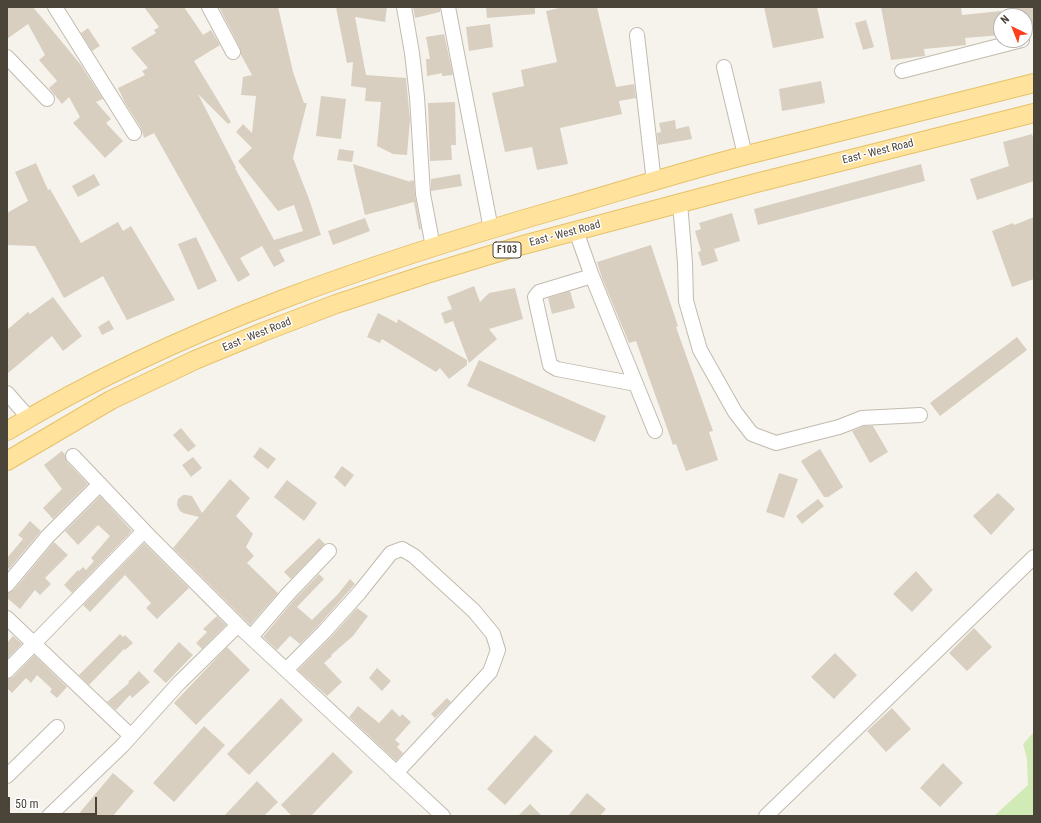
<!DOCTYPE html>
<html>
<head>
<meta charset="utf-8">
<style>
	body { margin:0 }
	#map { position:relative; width:1041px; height:823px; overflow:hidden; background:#f6f3ec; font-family:"Roboto Condensed",sans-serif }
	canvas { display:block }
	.frame { position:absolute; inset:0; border:8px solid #4b4439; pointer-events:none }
	.north { position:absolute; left:993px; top:8px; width:40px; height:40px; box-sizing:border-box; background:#fff; border:1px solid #b7b4b0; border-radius:50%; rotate:317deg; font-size:11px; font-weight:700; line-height:16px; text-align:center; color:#4b4439 }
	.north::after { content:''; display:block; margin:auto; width:14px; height:18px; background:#fc3f1d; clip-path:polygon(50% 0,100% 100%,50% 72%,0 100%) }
	.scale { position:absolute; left:8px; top:797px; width:89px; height:18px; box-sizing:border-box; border:2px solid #4b4439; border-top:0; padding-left:5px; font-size:12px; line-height:14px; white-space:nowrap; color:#4b4439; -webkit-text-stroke:3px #fff; paint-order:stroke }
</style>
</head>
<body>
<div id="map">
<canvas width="1041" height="823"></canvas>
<div class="frame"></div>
<div class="north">N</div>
<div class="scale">50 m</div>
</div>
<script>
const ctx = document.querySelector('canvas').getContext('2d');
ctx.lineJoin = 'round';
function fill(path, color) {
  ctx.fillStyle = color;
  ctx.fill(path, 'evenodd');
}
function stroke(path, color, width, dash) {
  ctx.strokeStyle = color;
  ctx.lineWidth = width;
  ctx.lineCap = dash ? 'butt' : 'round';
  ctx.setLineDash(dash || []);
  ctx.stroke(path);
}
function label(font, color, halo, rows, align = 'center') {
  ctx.font = font + ' "Roboto Condensed",sans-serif';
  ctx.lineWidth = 3;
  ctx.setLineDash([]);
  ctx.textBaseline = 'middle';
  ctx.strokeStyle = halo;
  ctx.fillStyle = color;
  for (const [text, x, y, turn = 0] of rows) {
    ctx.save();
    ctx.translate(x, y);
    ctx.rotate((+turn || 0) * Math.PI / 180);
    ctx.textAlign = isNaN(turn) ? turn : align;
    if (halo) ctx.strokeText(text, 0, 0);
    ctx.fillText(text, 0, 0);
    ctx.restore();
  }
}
const green = new Path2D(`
	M1034,732v84h-40l34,-31 -1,-26 -4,-15z`);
const building = new Path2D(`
	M7,7h26l48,58 22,34 -7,3 15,17 -5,4 17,18 -18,17 -32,-35 7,-6 -11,-20 -7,7 -13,-16 8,-7 -18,-21 6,-5 -17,-31 -21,15z
	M144,7h40l19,28 8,-5 9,15 -26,16 37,61 -3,2 -30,-30 38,74h-1l39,72 29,-9 -9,-26 -16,6 -40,-50 14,-13 -16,-16 7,-8 9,9 4,-37 -15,-1 2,-18 9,-2 -11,-20 -1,-7 -21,-41h59l15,65 11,31h3l-14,55 16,41 12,36 -42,15 6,11 -11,6 -12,-21 -22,12 10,17 -12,7 -84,-149 -10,5 -3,-10 -17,-27 -6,-13 27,-13 -3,-4 6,-3 -17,-20 25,-15 -2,-3 5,-3z
	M336,7h51l-2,15 -30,-5 11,58 40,3 4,42 -3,35 -14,-1 -16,-8 4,-44 -16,-1 1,-13 -15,-2 2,-24 -6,1z
	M413,7h27v5l-25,6z
	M486,7h49v7l-48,4z
	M564,7h33l19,80 18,-3 2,14 -17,3 3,13 -62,14 8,36 -31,6 -5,-23 -27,5 -13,-59 32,-7 -3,-16 36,-8 -11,-51z
	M764,7h53l7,31 -51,10z
	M881,7h80l1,8 39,-4v24l-36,3 1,7 -42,4 1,7 -34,4z
	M1013,7h21v19l-9,2v-12h-11z
	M866,20l8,27 -11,3 -8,-27z
	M490,24l3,23 -24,4 -3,-24z
	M88,28l12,18 -8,5 -11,-18z
	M444,34l9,41 -11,1v-3l-15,3 -1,-17h4l-4,-22z
	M821,81l4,22 -43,8 -3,-22z
	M321,96l25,3 -5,40 -25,-3z
	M455,102l1,43h-5l1,15 -22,1 -2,-58z
	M675,120l1,9 13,-3 3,13 -34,6 -1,-12 4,-1 -2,-9z
	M1032,134l2,7v40l-57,19 -7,-21 39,-13 -6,-24z
	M339,149l15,2 -2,11 -15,-2z
	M36,163l12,27 2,-1 31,54 37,-21 5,9 8,-5 44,74 -48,20 -24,-44 -39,22 -29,-52 -28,-1v-32l21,-12 -13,-29z
	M353,164l58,18 -1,-2 4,1 1,14 6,34 -2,1 -5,-28 -49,13z
	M921,164l4,17 -167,44 -4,-16z
	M94,174l6,11 -22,12 -6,-11z
	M460,174l2,12 -31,5v-12z
	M732,213l8,28 -26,8 4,12 -16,5 -4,-14 3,-1 -6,-20 6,-2 -2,-6z
	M1034,217v62l-22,8 -20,-56 21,-8 1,2z
	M365,218l5,13 -37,14 -5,-14z
	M196,237l21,44 -19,9 -20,-46z
	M651,245l27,81 -2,1 37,104 -4,1 9,28 -32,11 -10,-27 -3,1 -37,-104 -7,2 -27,-65 -5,-16z
	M474,286l6,16 9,-9 26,-5 8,31 -34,10 8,10 -28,24 -16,-42 -8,3 -4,-11 11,-4 -5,-12z
	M570,291l5,17 -23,6 -4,-16z
	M53,297l29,39 -19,15 -11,-15 -45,38v-44l21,-18 2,2z
	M378,313l19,10 1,-4 69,41v5l-18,14 -9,-11 -4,4 -54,-33 -2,4 -13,-6z
	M109,320l5,9 -12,6 -4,-8z
	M1017,337l10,13 -87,66 -10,-13z
	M479,360l127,56 -11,26 -128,-56z
	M864,426h9l15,26 -18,11 -18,-32z
	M181,428l15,18 -8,6 -15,-17z
	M260,447l16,12 -8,10 -15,-12z
	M820,449l23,38 -15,10h-4l-23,-36z
	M62,451l3,4 2,7 21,22 -35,35 -10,-11 19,-19 -18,-24z
	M193,457l9,11 -11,9 -9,-12z
	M342,466l12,9 -9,12 -11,-10z
	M779,473l19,6 -14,39 -18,-6z
	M230,479l20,19 -14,18 17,18 -7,13 8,9 -7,7 31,30 -28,32 -77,-77 26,-31 -16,-4 -3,-2 -3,-6 1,-6 5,-4h3l6,1 10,17z
	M287,480l30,23 -13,18 -30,-24z
	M998,493l17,16 -24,26 -18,-19z
	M100,496l32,35 -60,62 -8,-8 14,-15 1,1 4,-4 3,3 8,-9 -3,-3 19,-22 -12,-11 -20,20 -13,-14z
	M818,499l6,7 -22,18 -6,-8z
	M30,521l11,10 -32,38 -2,-1v-10l16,-19 -5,-4z
	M319,538l6,6 -34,35 -7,-7z
	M54,542l14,13 -23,23 6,6 -11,11 -5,-5 -15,19 -13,-11v-5l7,-3z
	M144,543l45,45 -32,31 -11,-11 5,-5 -26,-28 -35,37 -7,-7z
	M916,571l17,19 -21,22 -19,-18z
	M320,573l-1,1 5,5 -27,28 15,13 26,-26 12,-15 5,5 -37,42 -18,18 -10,-8 -13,14 -14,-13 31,-37z
	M357,608l11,8 -15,20 -22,19 1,1 -8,7 18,19 -15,14 -29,-26 32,-32z
	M217,616l9,9 -24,24 -6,-6 11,-11 -4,-3z
	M974,628l18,19 -25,24 -18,-18z
	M120,634l3,3 2,-2 8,8 -8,7 -1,-1 -35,36 -10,-10z
	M13,636l9,8 -15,15v-16z
	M179,642l14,13 -27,28 -13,-12z
	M227,647l23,23 -54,55 -22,-22z
	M835,653l22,22 -23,24 -23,-22z
	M34,655l33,32 -10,11 -7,-6 2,-3 -15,-14 -6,8 -5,-5 -14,15 -5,-5v-9l6,-2z
	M377,668l14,13 -9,10 -13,-13z
	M139,671l11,11 -18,16 -2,-3 -14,15 -9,-8 22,-19 -1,-1z
	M281,698l22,22 -54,55 -22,-21z
	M447,698l4,4 -16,16 -4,-4z
	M358,706l21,17 13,-14 8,8 2,-3 9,8 -16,18 5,4 -3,3 6,6 -7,8 -47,-44z
	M892,708l19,21 -25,23 -19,-21z
	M204,726l21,19 -51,57 -21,-19z
	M535,735l18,16 -48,54 -18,-16z
	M333,752l20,20 -42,44h-19l-11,-11z
	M943,763l20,20 -23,24 -20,-19z
	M113,773l21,18 -21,25h-36z
	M257,781l21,21 -14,14h-40z
	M587,793l19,16 -6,7h-32z
	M530,804l12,12h-24z`);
const minor = new Path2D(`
	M55,7l79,126
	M209,7l24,45
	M404,7l8,46 5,44 6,97 10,53
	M448,7l43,222
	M637,35l17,147
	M7,57l40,42
	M724,67l21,88
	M902,71l120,-31
	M680,203l5,60 1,38 14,49 35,62 17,22 24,9 63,-16 23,-9 58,-3
	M576,231l16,45 63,155
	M592,276l-53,16 -4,5 15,68 7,4 79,15
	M7,393l22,25
	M73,456l78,82 91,91 201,187
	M7,585l41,-49 52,-52
	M7,618l124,118
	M251,637l37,-43 41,-43
	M286,670l38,-38 35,-39 32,-40 11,-4 12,7 60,55 19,23 5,16 -8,22 -94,101
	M7,671l137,-140
	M7,776l50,-49
	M49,816l73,-70 57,-63 59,-58
	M766,816l268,-259`);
const major = new Path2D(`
	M7,431c174,-105 368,-169 562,-225 59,-17 119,-36 178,-51 96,-25 192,-48 287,-72
	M7,461l104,-61 84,-40 68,-28 73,-28 91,-30 96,-29 229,-61 282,-71`);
const shields = [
	[507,250,28]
];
const shieldNames = [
	["F103",507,250]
];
const streetNames = [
	["East - West Road",878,152,-14],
	["East - West Road",565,234,-15],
	["East - West Road",257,335,-22]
];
fill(green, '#d2eab5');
fill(building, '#d8cfc1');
stroke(minor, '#c2bbae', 16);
stroke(major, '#e6c16a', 20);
stroke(minor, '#fff', 14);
stroke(major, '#ffe39c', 18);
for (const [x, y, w] of shields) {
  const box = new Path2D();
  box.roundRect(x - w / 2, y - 8, w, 16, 3);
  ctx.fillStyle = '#fff';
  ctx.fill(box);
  stroke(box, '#4b4439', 1);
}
label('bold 10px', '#4b4439', null, shieldNames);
label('11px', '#4b4439', '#fff', streetNames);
</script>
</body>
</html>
